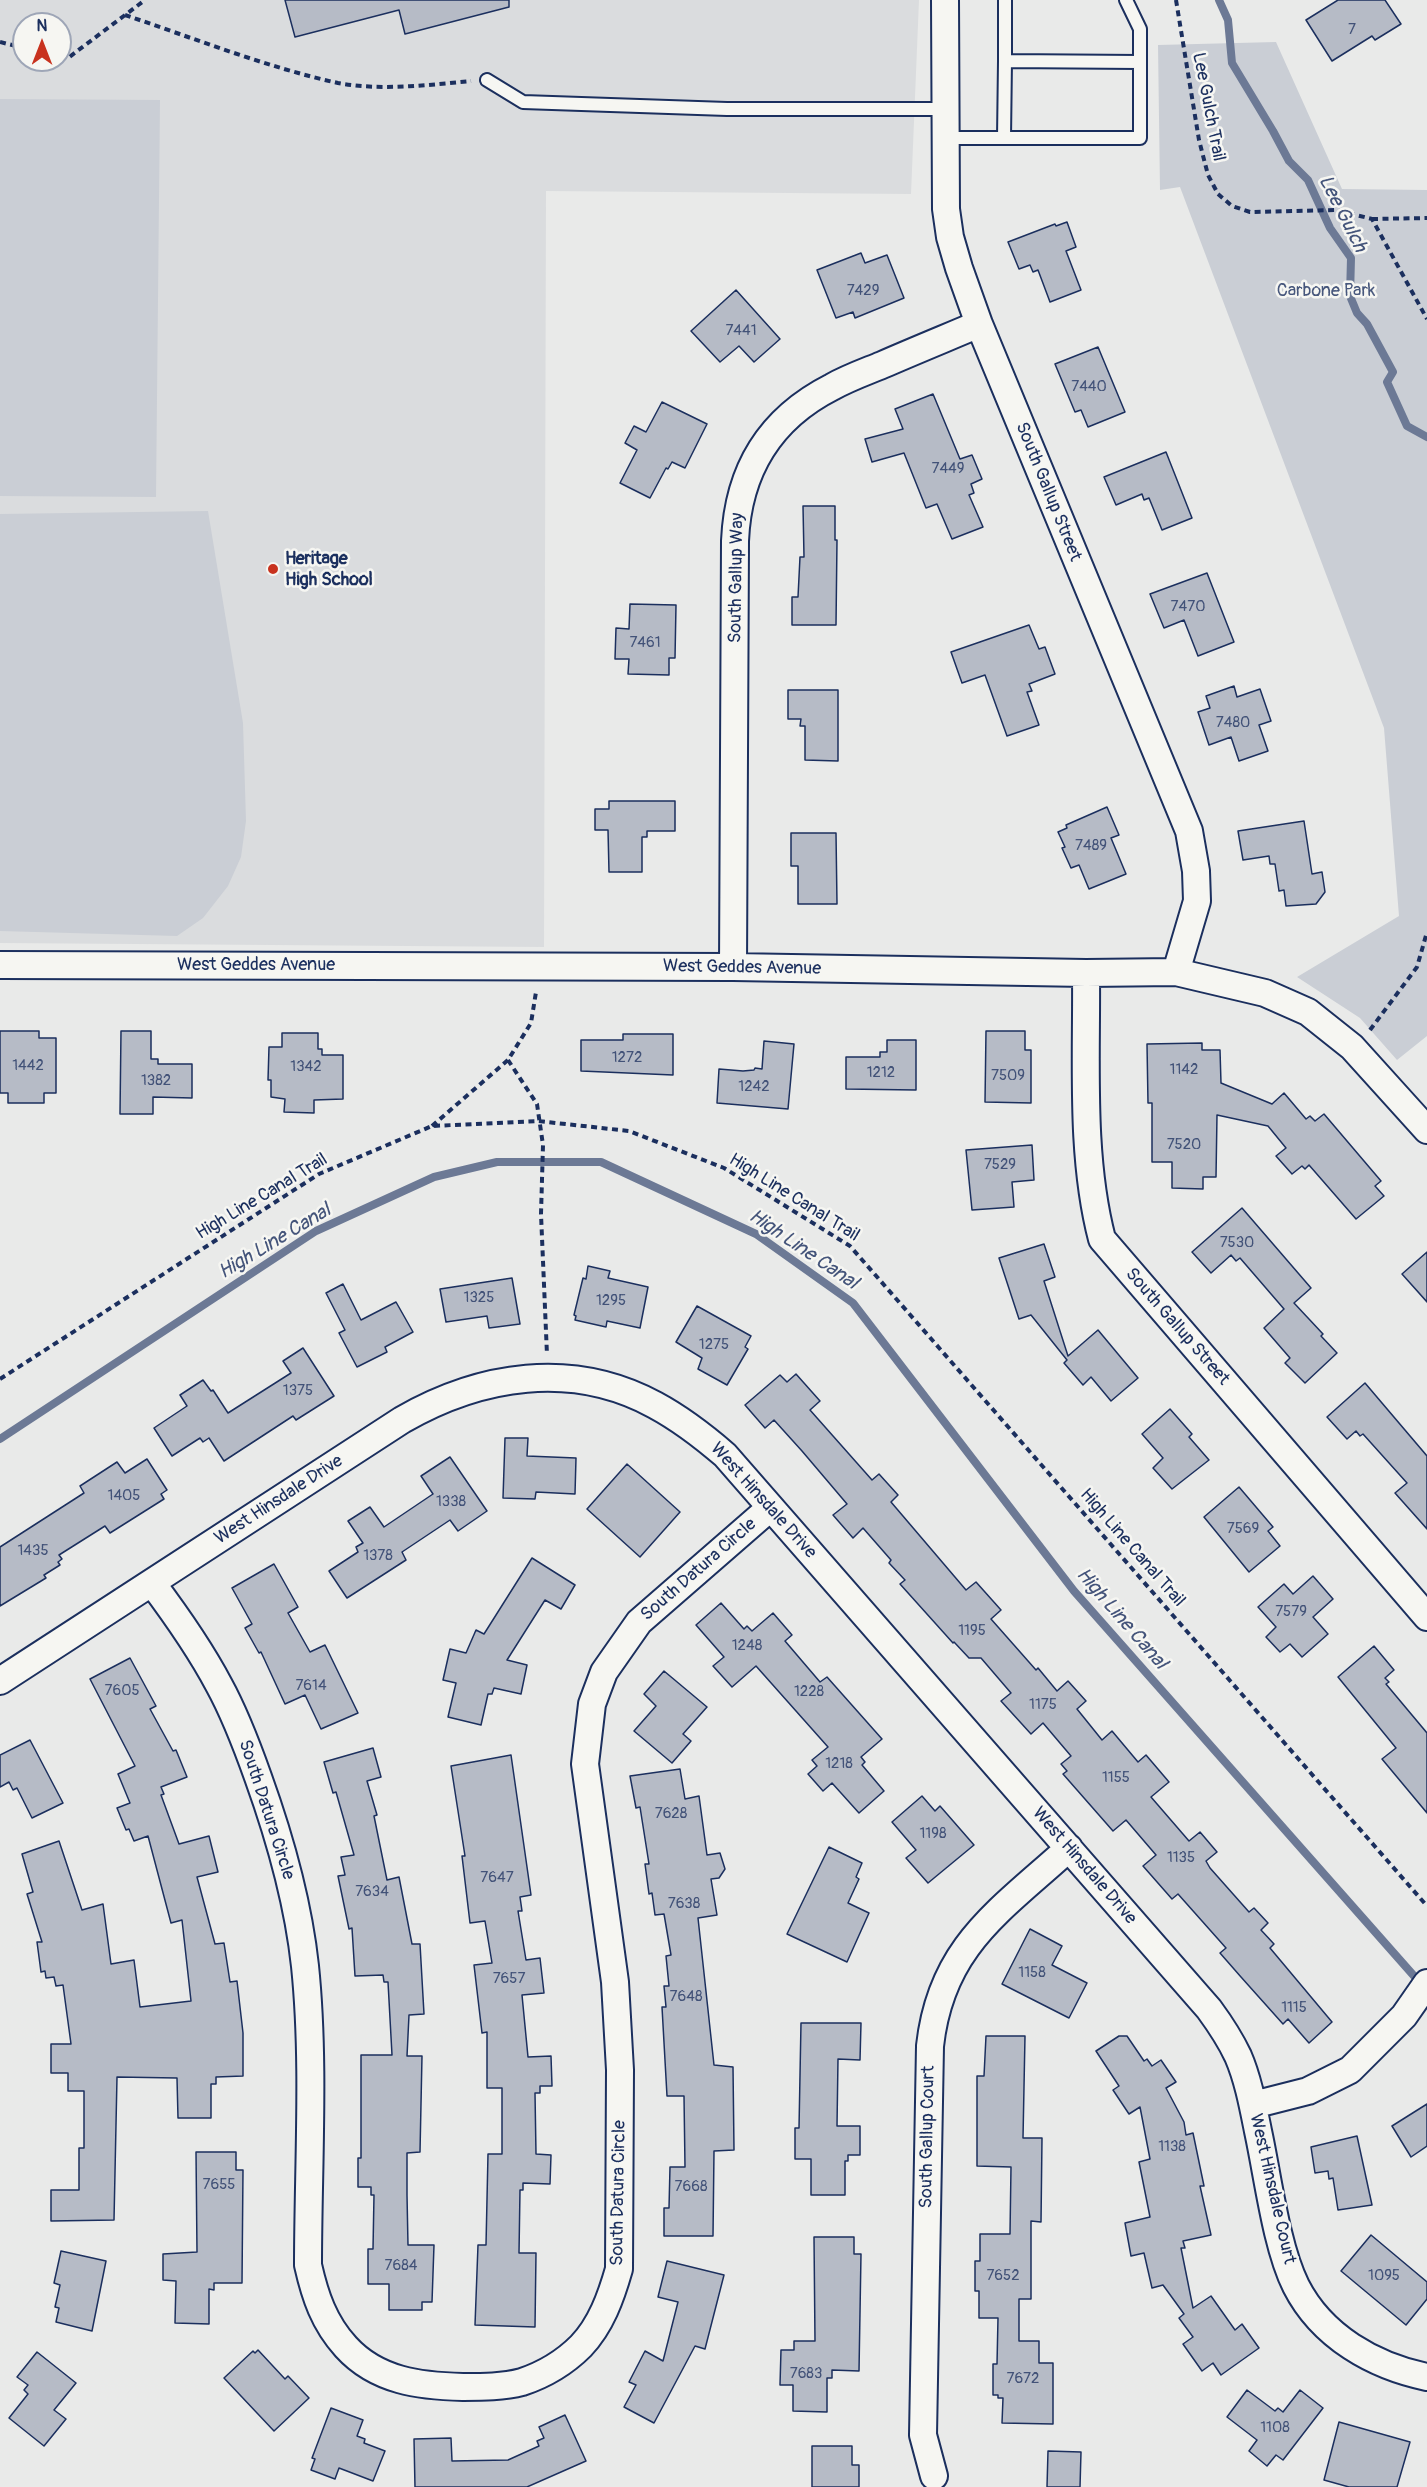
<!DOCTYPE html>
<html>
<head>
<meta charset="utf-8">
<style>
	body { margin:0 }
	#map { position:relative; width:1427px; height:2487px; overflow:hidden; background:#e9eae9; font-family:Pangolin,sans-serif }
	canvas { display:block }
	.north { position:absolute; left:12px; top:12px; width:60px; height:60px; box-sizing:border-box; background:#f6f6f2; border:2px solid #9ea6b7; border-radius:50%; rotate:0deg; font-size:16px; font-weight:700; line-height:24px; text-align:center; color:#1b2f5e }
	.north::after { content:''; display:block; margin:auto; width:21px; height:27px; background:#c8321e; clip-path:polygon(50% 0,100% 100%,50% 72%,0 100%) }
</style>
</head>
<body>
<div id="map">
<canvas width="1427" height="2487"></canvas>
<div class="north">N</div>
</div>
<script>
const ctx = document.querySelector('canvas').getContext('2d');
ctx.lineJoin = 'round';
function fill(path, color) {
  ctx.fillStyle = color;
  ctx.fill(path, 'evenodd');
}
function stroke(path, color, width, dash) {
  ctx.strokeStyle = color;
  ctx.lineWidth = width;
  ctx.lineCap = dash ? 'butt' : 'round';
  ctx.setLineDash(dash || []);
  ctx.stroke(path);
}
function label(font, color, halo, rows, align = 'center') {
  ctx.font = font + ' Pangolin,sans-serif';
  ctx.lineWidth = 5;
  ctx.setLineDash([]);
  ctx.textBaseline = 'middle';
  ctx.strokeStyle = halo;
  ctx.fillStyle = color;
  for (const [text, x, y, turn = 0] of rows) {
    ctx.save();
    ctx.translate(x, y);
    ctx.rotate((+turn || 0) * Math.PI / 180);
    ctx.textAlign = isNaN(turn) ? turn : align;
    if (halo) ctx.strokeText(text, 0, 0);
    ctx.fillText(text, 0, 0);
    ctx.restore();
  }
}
const built = new Path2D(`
	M0,0h919l-8,194 -365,-3 -2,756 -544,-4zM24,24h36v36h-36z`);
const green = new Path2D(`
	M1276,42l66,147 85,1v846l-30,24 -37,-42 -63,-41 102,-61 -15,-188 -204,-541 -20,3 -2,-145z
	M0,99l160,1 -4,397 -156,-1z
	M208,511l35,212 3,98 -5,36 -13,29 -25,32 -26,18 -177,-5v-417z`);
const stream = new Path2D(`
	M1219,0l9,20 4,43 41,68 16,30 19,19 22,48 21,30 -1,38 7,17 10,11 26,48 -6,10 20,44 20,11
	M0,1439l316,-208 118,-54 63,-15h104l155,72 97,69 221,288 348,394`);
const building = new Path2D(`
	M285,0h224v7l-104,27 -6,-24 -104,27z
	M1338,0h47l16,24 -26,16 -3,-4 -40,25 -26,-41z
	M1067,222l9,25 -10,4 15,39 -31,12 -12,-32 -5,2 -3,-7 -11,4 -11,-27 47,-18 1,2z
	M861,253l4,10 22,-8 17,43 -49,20 -2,-6 -17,6 -19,-48z
	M736,290l44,49 -26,23 -15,-16 -19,16 -29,-31z
	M1098,347l27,65 -37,15 -7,-17 -6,2 -20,-48z
	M933,394l27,65 12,-4 10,24 -11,5 3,9 -5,2 14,32 -31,12 -15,-35 -11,4 -22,-55 -32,9 -7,-23 38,-10 -8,-20z
	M662,402l45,22 -22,44 -13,-6 -4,7 -2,-1 -16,30 -30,-15 17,-33 -12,-7 9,-17 12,6z
	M1166,452l26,66 -30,12 -13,-32 -5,2 -2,-6 -26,11 -12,-28z
	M803,506h32v34h2l-1,85h-44v-28h6l2,-40h4z
	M1207,573l27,69 -36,14 -14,-36 -20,8 -14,-34z
	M630,604l46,1 -1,53h-6v17l-41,-1 1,-15h-14l1,-31 13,1z
	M1029,625l10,24 6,-2 10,27 -26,10 3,7 -5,1 12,33 -32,11 -22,-61 -23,8 -11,-31z
	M1234,686l3,11 23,-8 11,32 -12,4 9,26 -29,10 -8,-24 -22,8 -11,-33 12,-4 -4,-12z
	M788,690h50v71l-33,-1v-34h-5l1,-7h-13z
	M609,801h66v30h-28v6h-5v35h-33l-1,-42h-13v-21h14z
	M1107,807l12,28 -8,3 15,36 -37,15 -10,-24 -8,3 -9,-20 3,-1 -7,-15 9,-4 -1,-3z
	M1304,821l8,53 10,-2 3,20 -9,12 -30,2 -2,-16 -5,1 -4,-27h-5l-1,-8 -26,4 -5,-29z
	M791,833h45l1,71h-39v-38h-7z
	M0,1031h39v7h17v55h-12v10h-36v-10h-8z
	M121,1031h30v28h7v5h34v34l-39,-1v17h-33z
	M986,1031h39v19h6v53l-46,-1z
	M282,1033h36v16h4v6h21v44l-29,1v13l-30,-1 1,-13 -14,-2v-17h-3l1,-33h13z
	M623,1034h50v41l-92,-4v-31h42z
	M887,1040h29v50l-70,-1v-32h34v-5h7z
	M764,1041l30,3 -6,65 -71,-6 2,-34 24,2 11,-1 1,-2 7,1z
	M1202,1043v7h18l1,33 51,21 12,-11 22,26 4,-3 5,5 9,-7 57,67 -6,5 9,10 -28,23 -47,-54 -4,4 -3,-3 -10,8 -16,-18 10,-8 -18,-22 -51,-11 -1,62h-13v12l-31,-1v-26h-20v-59h-4l-1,-59z
	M1032,1145l2,35 -22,2 2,25 -42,3 -6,-60z
	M1242,1208l69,80 -17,15 29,31 -2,2 16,17 -32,30 -20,-20 5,-5 -26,-30 20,-19 -44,-51 -4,3 -5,-6 -20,18 -19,-21z
	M1044,1244l11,33 -11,4 24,75 30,-26 40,48 -27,23 -20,-24 -8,8 -19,-22 3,-3 -36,-45 -12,4 -20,-61z
	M1427,1252v50l-25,-28z
	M588,1266l22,5 -2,7 40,9 -8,41 -33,-7 -1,6 -31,-7 1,-4 -2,-1 9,-37 3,1z
	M512,1278l8,46 -31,4 -2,-12 -41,6 -6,-33z
	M343,1284l18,36 35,-18 17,30 -28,15 2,5 -30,15 -18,-34 6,-3 -19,-37z
	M697,1306l54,30 -6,11 3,2 -21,36 -29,-16 4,-11 -26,-16z
	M303,1348l31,48 -38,24 -3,-4 -69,45 -15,-23 -6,4 -3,-4 -28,18 -18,-28 33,-22 -7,-11 23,-15 8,11 2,-1 15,23 63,-40 -8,-12z
	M796,1374l24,27 -10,9 62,70 7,-6 19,21 -7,7 75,88 10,-8 25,28 -10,9 45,51 2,-2 19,23 11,-10 18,20 -9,8 25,31 10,-9 26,31 8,-7 23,27 -18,15 38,44 11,-9 17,20 -11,9 4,7 39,44 5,-4 14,15 -7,7 13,14 -4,4 62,74 -23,21 -21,-24 -5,5 -42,-47 -21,-24 6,-5 -48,-54 -6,5 -29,-33 13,-11 -30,-35 -13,11 -50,-57 4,-3 -6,-7 10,-8 -28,-33 -12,11 -30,-33 10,-8 -30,-35h-12l-15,-16 -1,1 -53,-59 5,-4 -16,-17 2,-3 -28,-32 -10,10 -20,-23 14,-11 -45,-53 -28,-31 -9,8 -20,-23 35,-30 7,7z
	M1365,1383l62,73v73l-32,-36 12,-10 -44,-49 -3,2 -4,-5 -9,8 -20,-22z
	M1170,1409l22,25 -3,3 20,23 -37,29 -19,-21 10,-10 -21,-24z
	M505,1438h23l-1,18 49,2 -1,36 -39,-2 -1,7 -32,-1z
	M450,1457l37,54 -29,20 -8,-11 -48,32 4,8 -59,38 -18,-27 29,-19 -2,-5 7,-4 -15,-22 22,-14 14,20 49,-33 -12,-18z
	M147,1459l20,31 -6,4 3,5 -54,34 -5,-7 -46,29 3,4 -4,3 2,3 -16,10 2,3 -46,28v-59l84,-54 -4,-7 37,-24 8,11z
	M627,1464l53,48 -40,45 -53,-48z
	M1239,1487l34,40 -5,4 12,15 -31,26 -45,-55z
	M532,1558l43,27 -14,24 -16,-9 -38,60 20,5 -6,29 -27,-6 -2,6h-4l-7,31 -33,-8 8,-34 -13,-3 7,-31 16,4 10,-23 8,4z
	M274,1564l24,43 -10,6 22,39 15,-7 33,68 -37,16 -16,-34 -20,9 -24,-52 -2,1 -14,-25 7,-4 -20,-36z
	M1313,1576l20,23 -20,18 15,17 -26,23 -12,-13 -10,8 -14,-15 10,-10 -18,-20 26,-23 9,10z
	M721,1603l23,26 3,-3 5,5 21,-18 19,22 -7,6 35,41 7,-5 55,62 -21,18 4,5 -3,3 22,26 -25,22 -27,-30 -9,8 -15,-17 9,-8 -5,-6 16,-13 -72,-81 -24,21 -19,-21 11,-9 -28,-32z
	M1374,1646l20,24 -9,8 4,4 -3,2 41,49v80l-45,-54 14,-11 -58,-71z
	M130,1658l26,48 -6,3 23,42 3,-1 11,27 -26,10 3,7 -3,1 18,49 30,-8 9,36 -21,5 18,67 9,-1 6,39 7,-1 6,52v43l-27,1v7h-5v34h-33l-1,-40 -60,-1 -3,143 -63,1v-31h28v-42h5v-57h-16v-18h-17v-29h20l-8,-59 -7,1 -2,-9 -8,1 -1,-7 -4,1 -4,-30h5l-15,-48 6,-2 -11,-38 37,-13 23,69 21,-6 8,60 23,-4 6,47 51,-6 -9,-81 -11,3 -23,-87 -14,5 -5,-12 -3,1 -9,-22 13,-5 -12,-29 17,-8 -45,-87z
	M664,1671l43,36 -24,27 8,7 -19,22 -38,-32 22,-25 -12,-12z
	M30,1740l33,63 -31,15 -15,-30 -4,2 -4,-8 -9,5v-32z
	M373,1748l8,29 -14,4 10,34 -3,1 13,64 12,-3 13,67h8l4,70 -15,1 -2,41h15l-2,96 -13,1v42l1,50h26l-2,57h-10v8h-33v-26h-21v-35h5l1,-54h-3v-8h-13v-29h3v-103h31l-4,-73h-4l-1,-7 -28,1 -3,-48 -3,1 -11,-53 7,-1 -4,-18 13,-2 -18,-63 -3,1 -9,-31z
	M511,1755l20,140 -11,2 2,14h-4l8,49 14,-2 4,35 -22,2 6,62 23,-1 1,30h-12v7h-5l1,61 15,1 -1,29 -27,-1v7h-3l-1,63h17l-1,74 -60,-2 3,-80h8l2,-91h14v-66h-15v-56l-5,1 -8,-68 18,-2 -7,-42 -15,2 -8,-67h3l-14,-90z
	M680,1769l5,30 14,-3 8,59 13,-2 5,16 -6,9 -8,1 6,36 -19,3 16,147 19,2 1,83 -20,1 -1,85h-49v-28h5l1,-41h15l-1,-71h-17l-5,-89h4l-2,-21h5l-3,-30 5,-1 -7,-41 -9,1 -3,-22 -3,1 -4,-30h4l-9,-57 -4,1 -6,-32z
	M922,1796l13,15 5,-5 34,39 -46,38 -22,-25 10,-8 -24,-28z
	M829,1847l33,16 -6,14 3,2 -11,24 21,10 -22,49 -60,-28z
	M1030,1929l32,17 -10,19 35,18 -18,35 -67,-34z
	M801,2023h60l-1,37 -22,-1 -1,67h23v29h-12v6h-3v34h-34v-36h-16v-31h4z
	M986,2036h39l-2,102h19l-1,84 -10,-1v78h-12v42h20v22h14v61l-51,-1 1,-25h-5v-3h-5v-31h4l1,-46h-19v-27h-4v-30h5v-27h30l1,-67 -34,-1v-90h7z
	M1119,2036h8l17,25 3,-2 5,7 9,-6 15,22 -10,6 18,34 2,13 7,-2 11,53h-4l11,49 -28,6 2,7h-4l12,60 18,-12 24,34 7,-6 17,24 -38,27 -8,-12 -11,8 -19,-27 10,-7 -14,-19 5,-4 -21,-29 -11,3 -8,-35 -13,3 -6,-33 25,-6 -11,-55 11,-3 -10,-52 -11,7 -16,-24 6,-4 -23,-35z
	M1427,2104v42l-16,11 -19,-31z
	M1357,2136l15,69 -34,5 -5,-32 -4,1 -1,-8 -13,2 -4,-26z
	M196,2152h40v18h7l-1,113h-28v7l-5,-1v35l-34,-1 1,-42 -13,-1v-26l34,-2z
	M1371,2235l56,47v17l-21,26 -65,-54z
	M814,2237h40v17h7l-2,117 -27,-1v8h-5v34l-34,-1v-26h-13l1,-35h13v-9h21z
	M61,2251l45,10 -14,70 -36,-9 3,-14 -4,-1 5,-22 -6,-2z
	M667,2261l57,14 -19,74 -10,-3 -41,77 -30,-16 12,-22 -7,-3 16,-31 18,10 15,-59 -20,-5z
	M258,2350l27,29 3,-3 21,22 -35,33 -50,-53 29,-27 2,2z
	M37,2352l39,31 -22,27 12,9 -22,27 -35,-28 19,-24 -4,-4 4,-5 -11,-8z
	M1247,2390l28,21 3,-3 5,4 17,-22 23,18 -40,52 -7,-5 -9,11 -18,-15 8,-11 -30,-23z
	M331,2408l32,12 -6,16 8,3 -1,4 21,8 -12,30 -34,-13 -4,11 -24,-9 4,-11 -3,-1z
	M565,2415l21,46 -59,26h-112l-1,-48 37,-1 1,23 56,-1 31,-14 -2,-5 7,-3 -5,-11z
	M1339,2422l71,20 -13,45h-48l-25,-7z
	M812,2446h40v19h7v22h-47z
	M1048,2451l33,1 -1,35h-33z`);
const path = new Path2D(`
	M1176,0l23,140 9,35 10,19 14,12 18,6 86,-2 36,9 55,100
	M125,15c68,23 144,53 213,68 43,8 90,2 133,-2
	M0,42l24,6
	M60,57l8,1 77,-58
	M1372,219l55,-1
	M1370,1030l47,-63 10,-35
	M508,1060l29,44 6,41 -2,69 6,141
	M432,1126l76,-66 23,-37 5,-31
	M0,1379l319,-205 113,-48 106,-5 91,10 95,37 126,78 577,660`);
const lane = new Path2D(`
	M1005,0v61
	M487,80l36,22 204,7h217
	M944,138h196v-109l-14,-29
	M1004,138l1,-77 135,1`);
const street = new Path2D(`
	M945,0l1,209 4,28 9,31 20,56 210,507 7,40 1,30 -21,71
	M0,965l733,2 353,6 90,-1 89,21 43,19 44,35 75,83
	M733,967l2,-426c3,-70 34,-122 97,-154 16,-9 33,-15 50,-22 32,-14 64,-27 97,-41
	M1086,973c1,86 -6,182 16,266l325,378
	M152,1583c24,32 48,66 67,102 16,29 28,61 39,92 22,61 40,124 47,189 10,96 3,202 3,299 7,31 16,58 38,82 31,34 74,39 117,40 20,0 40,0 59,-5 21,-7 43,-20 59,-36 20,-21 30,-49 38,-77l1,-199 -5,-88 -30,-218 7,-60 12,-32 35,-50 131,-114
	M0,1681l402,-261c78,-45 170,-60 253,-15 26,14 48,31 70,50l484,554c11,15 21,30 29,47 10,23 15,50 20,75 10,46 18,115 38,155 26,51 78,80 131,91
	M1253,2105l55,-14 42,-21 54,-54 23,-33
	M934,2476l-11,-41 7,-389c11,-100 70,-135 139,-198`);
const markers = [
	[273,569,6,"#c8321e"]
];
const numberNames = [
	["7",1352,30],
	["7429",863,291],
	["7441",741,331],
	["7440",1089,387],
	["7449",948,469],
	["7470",1188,607],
	["7461",645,643],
	["7480",1233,723],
	["7489",1091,846],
	["1272",627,1058],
	["1442",28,1066],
	["1342",306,1067],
	["1142",1184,1070],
	["1212",881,1073],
	["7509",1008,1076],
	["1382",156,1081],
	["1242",754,1087],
	["7520",1184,1145],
	["7529",1000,1165],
	["7530",1237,1243],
	["1325",479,1298],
	["1295",611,1301],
	["1275",714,1345],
	["1375",298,1391],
	["1405",124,1496],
	["1338",451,1502],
	["7569",1243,1529],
	["1435",33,1551],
	["1378",378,1556],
	["7579",1291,1612],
	["1195",972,1631],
	["1248",747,1646],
	["7614",311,1686],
	["7605",122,1691],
	["1228",809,1692],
	["1175",1043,1705],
	["1218",839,1764],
	["1155",1116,1778],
	["7628",671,1814],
	["1198",933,1834],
	["1135",1181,1858],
	["7647",497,1878],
	["7634",372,1892],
	["7638",684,1904],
	["1158",1032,1973],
	["7657",509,1979],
	["7648",686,1997],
	["1115",1294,2008],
	["1138",1172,2147],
	["7655",219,2185],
	["7668",691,2187],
	["7684",401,2266],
	["7652",1003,2276],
	["1095",1384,2276],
	["7683",806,2374],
	["7672",1023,2379],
	["1108",1275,2428]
];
const streetNames = [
	["Lee Gulch Trail",1208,107,79],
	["South Gallup Street",1048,492,68],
	["South Gallup Way",737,578,-89],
	["West Geddes Avenue",256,965],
	["West Geddes Avenue",742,968,1],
	["High Line Canal Trail",262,1197,-31],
	["High Line Canal Trail",794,1198,32],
	["South Gallup Street",1177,1327,49],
	["West Hinsdale Drive",279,1500,-33],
	["West Hinsdale Drive",763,1501,48],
	["High Line Canal Trail",1132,1548,49],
	["South Datura Circle",699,1570,-41],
	["South Datura Circle",266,1810,72],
	["West Hinsdale Drive",1084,1866,49],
	["South Gallup Court",928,2137,-89],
	["West Hinsdale Court",1272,2189,77],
	["South Datura Circle",619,2193,-89]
];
const parkNames = [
	["Carbone Park",1326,291]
];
const poiNames = [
	["Heritage",285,559],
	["High School",285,580]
];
const waterNames = [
	["Lee Gulch",1342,214,63],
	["High Line Canal",275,1242,-31],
	["High Line Canal",803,1250,34],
	["High Line Canal",1121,1619,49]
];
fill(built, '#dadcde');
fill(green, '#caced5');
stroke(stream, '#6c7995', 8);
fill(building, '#b6bbc6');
stroke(building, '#1b2f5e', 1.5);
stroke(lane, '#1b2f5e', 16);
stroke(street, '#1b2f5e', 30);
stroke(path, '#1b2f5e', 4, [6, 4.5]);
stroke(lane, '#f6f6f2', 12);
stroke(street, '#f6f6f2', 26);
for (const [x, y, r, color] of markers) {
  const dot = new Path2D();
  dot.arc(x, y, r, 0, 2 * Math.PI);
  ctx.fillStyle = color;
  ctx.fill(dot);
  stroke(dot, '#f6f6f2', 2);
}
label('15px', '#425278', null, numberNames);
label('18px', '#1b2f5e', '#f6f6f2', streetNames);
label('18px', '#47577c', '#f6f6f2', parkNames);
label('bold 18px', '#1b2f5e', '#f6f6f2', poiNames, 'left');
label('italic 20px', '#44547a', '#f6f6f2', waterNames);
</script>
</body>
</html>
